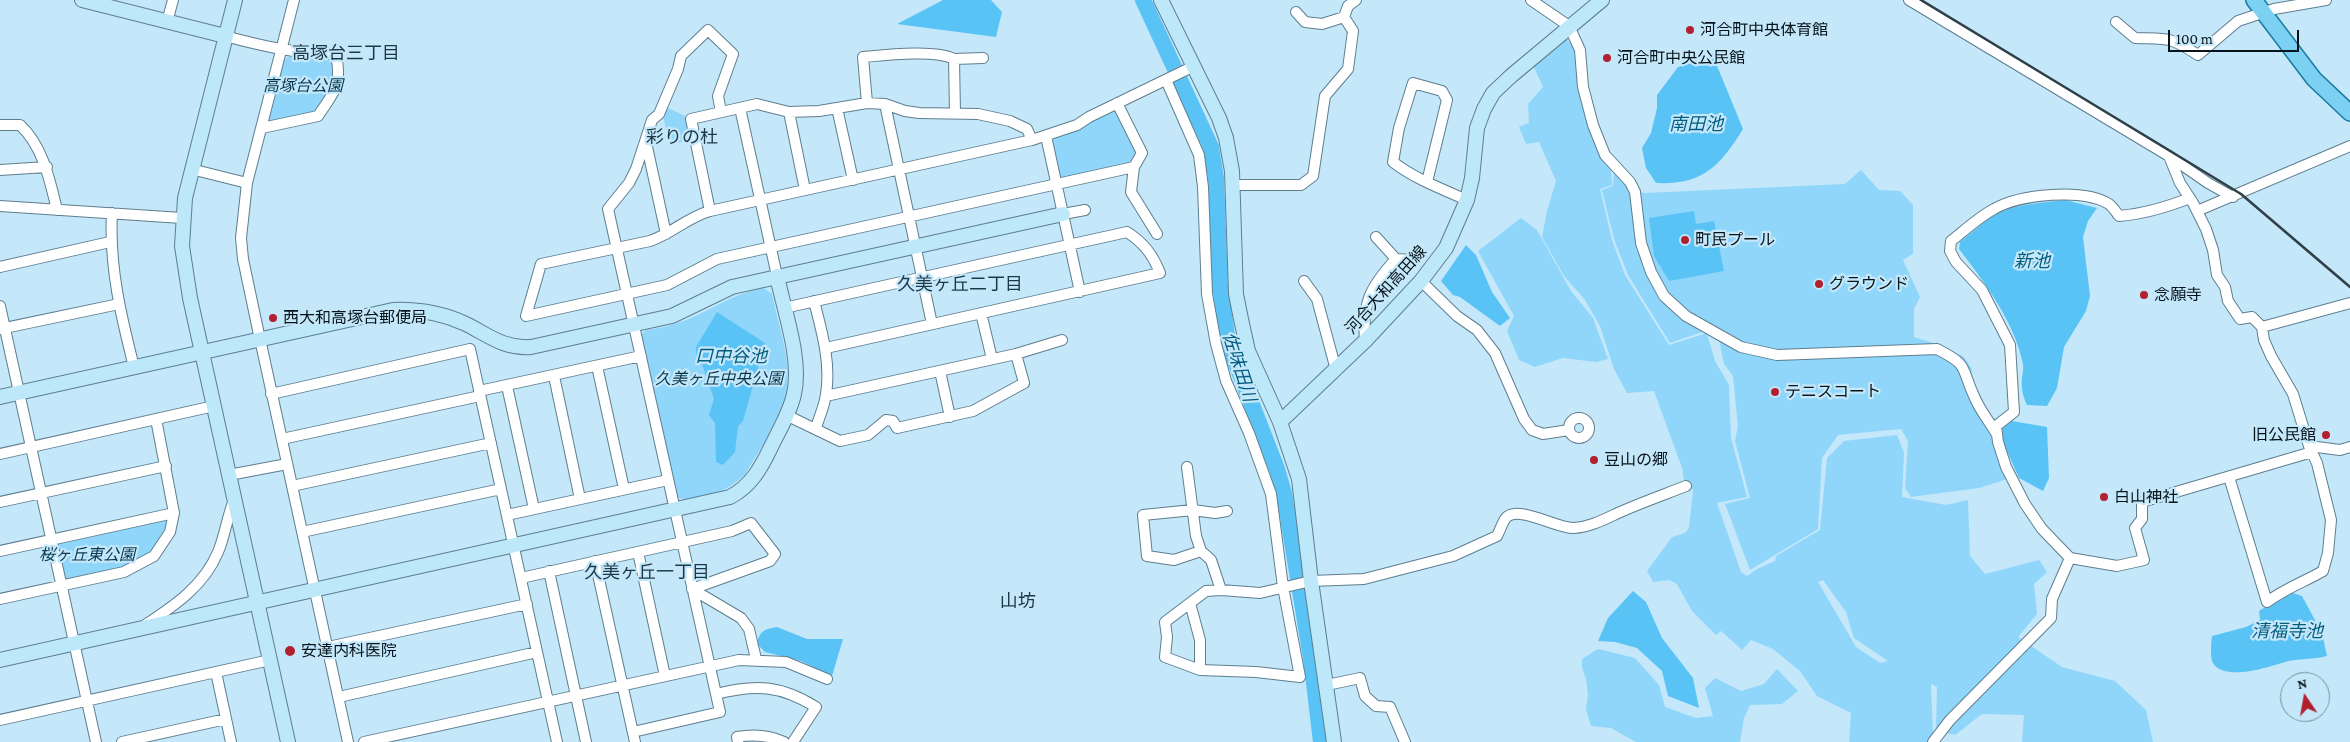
<!DOCTYPE html>
<html>
<head>
<meta charset="utf-8">
<style>
	body { margin:0 }
	#map { position:relative; width:2350px; height:742px; overflow:hidden; background:#c4e7fa; font-family:"Crimson Pro",serif }
	canvas { display:block }
	.north { position:absolute; left:2280px; top:672px; width:50px; height:50px; box-sizing:border-box; background:#c4e7fa; border:1px solid #7993a1; border-radius:50%; rotate:348deg; font-size:14px; font-weight:700; line-height:20px; text-align:center; color:#08141b }
	.north::after { content:''; display:block; margin:auto; width:18px; height:22px; background:#b21f2f; clip-path:polygon(50% 0,100% 100%,50% 72%,0 100%) }
	.scale { position:absolute; left:2168px; top:30px; width:131px; height:22px; box-sizing:border-box; border:2px solid #08141b; border-top:0; padding-left:6px; font-size:15px; line-height:18px; white-space:nowrap; color:#08141b; -webkit-text-stroke:4px #c4e7fa; paint-order:stroke }
</style>
</head>
<body>
<div id="map">
<canvas width="2350" height="742"></canvas>
<div class="north">N</div>
<div class="scale">100 m</div>
</div>
<script>
const ctx = document.querySelector('canvas').getContext('2d');
ctx.lineJoin = 'round';
function fill(path, color) {
  ctx.fillStyle = color;
  ctx.fill(path, 'evenodd');
}
function stroke(path, color, width, dash) {
  ctx.strokeStyle = color;
  ctx.lineWidth = width;
  ctx.lineCap = dash ? 'butt' : 'round';
  ctx.setLineDash(dash || []);
  ctx.stroke(path);
}
function label(font, color, halo, rows, align = 'center') {
  ctx.font = font + ' "Crimson Pro","Noto Sans JP",serif';
  ctx.lineWidth = 4.5;
  ctx.setLineDash([]);
  ctx.textBaseline = 'middle';
  ctx.strokeStyle = halo;
  ctx.fillStyle = color;
  for (const [text, x, y, turn = 0] of rows) {
    ctx.save();
    ctx.translate(x, y);
    ctx.rotate((+turn || 0) * Math.PI / 180);
    ctx.textAlign = isNaN(turn) ? turn : align;
    if (halo) ctx.strokeText(text, 0, 0);
    ctx.fillText(text, 0, 0);
    ctx.restore();
  }
}
const green = new Path2D(`
	M1567,40l8,5 11,73 13,35 12,17 1,15 -12,4 12,51 13,35 44,70 38,-12 -2,-2 -35,12 -42,-68 -14,-36 -12,-49 11,-4 1,-14 16,17 14,4 201,-9 16,-14 18,20 21,1 13,14v49l-10,6 17,37 -6,12v28l25,8 24,11 8,11 4,23 16,27 4,1 -4,16 16,45 -28,9 -68,9 -6,-9 3,-47 -7,-12 -63,6 -16,23 -4,71 -68,41 -25,-66 25,-6 -15,-57 3,-15 -5,-50 -9,-12 -5,-25 -12,-5 8,27 14,24 2,53 16,59 -30,6 24,69 6,4 10,-7 18,-8 1,-5 44,-26 7,-72 17,-17 53,-6 7,18 -2,44 44,8 22,-5 2,56 15,18 54,-14 8,12 -13,12 3,30 -19,23 44,30 53,14 31,29 7,32h-131l2,-27 -42,-1 -27,21 -19,-5 1,-43 -6,-3 2,53 -4,5h-80l2,-29 -34,-17 -17,-25 -27,-22 -22,-9 -9,10 -21,-19 -5,4 -24,-24 -15,-27 -8,-4 -16,2 -6,-11 25,-34 13,-4 4,-5 4,-38 -9,-10 -2,-12 -28,-77 -27,2 -13,-24 -14,-43 -15,-26 -21,-24 -22,-39 5,-26 9,-30 -17,-39 -13,2 -7,-17 10,-4 -1,-19 15,-17 -11,-24 25,-22zM1823,580l23,32 8,26 34,23 -8,2 -24,-16 -38,-65z
	M288,57l40,2 5,2 1,23 -16,26 -5,3 -41,9 -4,-4 16,-58z
	M666,107l19,9 6,24 -22,5 -6,-30z
	M1111,111l6,2 20,38 -3,11 -70,17 -5,-3 -8,-36 4,-5z
	M1521,218l16,12 34,61 22,27 15,41 -12,3 -33,-4 -28,9 -16,-7 -12,-29 7,-15 -36,-65z
	M764,288l8,6c6,29 18,62 15,92 -2,27 -27,63 -41,87 -13,16 -51,33 -70,24l-35,-162 5,-5c15,-2 31,-6 45,-12 28,-12 41,-24 73,-30z
	M164,518l4,4c-4,11 -9,23 -18,31 -23,18 -54,21 -82,27l-5,-3 -6,-31 3,-5z
	M1598,649l37,9 24,27 6,22 31,11 17,-2 -8,-28 10,-10 26,13 23,-7 13,-15 21,22 -16,13 -32,1 -6,13 -4,24h-104l-25,-14 -20,-2 -5,-16 2,-15 -2,-16 -4,-12v-8z`);
const water = new Path2D(`
	M943,0h48l11,12 -6,25 -99,-13z
	M1713,56l30,73c-23,37 -40,56 -87,54l-10,-15 -4,-20 9,-15 6,-25v-13l21,-28z
	M2065,200l32,8 -9,13 -5,16 7,59 -4,15 -22,36 -7,41 -10,18 -20,-1c-4,-9 -6,-16 -5,-26 0,-5 2,-10 1,-15 -9,-43 -38,-81 -64,-115l1,-7c10,-8 19,-16 28,-23 22,-15 52,-16 77,-19z
	M1694,211l2,13 18,-3 10,50 -55,10 -15,-25 -5,-38z
	M1466,245l10,10 16,37 18,26 -10,8 -40,-29 -7,-2 -12,-14z
	M717,312l48,31 -22,78 -5,5 -3,26 -12,13 -7,-3 -1,-39 -6,-8 5,-16 -12,-35 -6,-1v-16z
	M2012,421l35,6 2,51 -6,13 -24,-13 -18,-40 2,-10z
	M1633,591l13,11 16,36 31,40 6,30 -31,-12 -6,-25 -25,-23 -22,-6 -17,-1 10,-23z
	M2290,592l12,4 20,37 5,23c-14,4 -28,2 -42,6 -17,5 -60,20 -72,1 -3,-5 -2,-21 -1,-27l34,-9 14,-7 -1,-9z
	M777,627l30,12h36l-11,37 -31,-15 -36,-9 -8,-8c2,-13 8,-15 20,-17z`);
const river = new Path2D(`
	M1143,0l68,147 5,31 4,107 8,58 49,126 7,24 27,165 10,84`);
const street = new Path2D(`
	M294,0l-47,183 -6,55 2,21 15,71 90,412
	M1531,0l38,26 11,24 3,37 10,38 12,30 25,27 5,10 6,51 10,29 13,24 22,20 55,31 36,8 160,-6c33,17 23,17 37,47 5,13 15,25 22,37
	M1909,0l260,156 11,27 13,20 13,26 7,21 4,25 8,12 3,14 12,18 12,-2 10,10 2,13 7,16 22,38 16,52 8,17 14,57 -3,33 -5,18c-19,11 -39,18 -56,31l-38,-125
	M1296,12l9,10 17,2 22,-7
	M167,22l6,-22
	M2116,22l19,16c33,1 34,-2 63,17l40,-34 36,-12 52,-9
	M225,36c37,10 72,18 111,18 6,33 -1,36 -18,62l-56,12
	M954,59l29,-1
	M1166,80l33,75 4,32 4,107 9,50 10,37 23,52 22,61 12,93 17,90 -44,-5 -56,-2 -35,-13 2,-20 -2,-15 41,-31 15,-1
	M867,103l-4,-46c22,-2 73,-8 91,2l1,54
	M1117,103l25,50 -8,14 -417,92 -50,26 -141,31 15,-52 109,-23c21,-7 38,-24 60,-30l322,-71 45,-15 12,-8 105,-51
	M885,104l47,220
	M740,108l37,168
	M837,108l16,72
	M789,112l16,78
	M0,125h20c23,21 30,56 37,85
	M1046,136l34,156
	M646,142l20,92
	M2169,156l39,27 25,14
	M1134,167l-3,25 26,42
	M191,169l56,14
	M0,170l47,-3
	M1427,182l20,-82 -5,-9 -29,-8 -14,45 -6,34c22,17 49,27 74,38
	M1232,185h69l12,-9 12,-80 23,-27 5,-38 -9,-14 4,-11 8,-6
	M2190,198c-23,9 -46,16 -71,18 -3,-4 -6,-9 -10,-12 -26,-16 -89,-10 -115,5 -15,8 -29,21 -43,32l-1,10 6,11 26,28 28,55 4,67 -18,14 2,16 8,25 19,37 17,25 28,29 47,8 27,-6 -9,-32 7,-9v-17l170,-50
	M0,206l182,12
	M710,211l-19,-92 66,-15 32,8 30,-1 48,-8 18,1 20,7 14,2 59,1 32,7 17,8 5,11
	M2197,211l153,-65
	M112,213c-3,53 9,103 22,154
	M1063,214l22,-4
	M1396,259l16,1
	M0,267l110,-25
	M1304,281l13,18 19,71
	M1421,281l36,35 20,14 18,23 29,66 8,11 11,4 26,-4
	M814,301c8,31 17,62 12,93 -1,11 -7,23 -10,34
	M0,306l96,436
	M784,308l343,-76c17,11 26,23 33,41l-334,75
	M981,313l11,46
	M2262,327l88,-24
	M0,329l119,-25
	M1365,341c-3,-38 5,-54 31,-82l-20,-22
	M1016,354l46,-14
	M597,366l27,123
	M940,371l10,46
	M554,376l26,123
	M507,386l27,123
	M479,391l162,-35
	M271,394l199,-45 87,393
	M786,415l54,26 28,-6 18,-15 7,1 4,7 76,-17 51,-28 -8,-29 -190,42
	M1569 428a10 10 0 1 1 20 0a10 10 0 1 1-20 0Z
	M282,439l198,-43
	M2309,446l31,4 10,-3
	M0,454l214,-48
	M1187,467l9,69 5,15 10,9 10,30 39,3 51,-12 53,-2 89,-23 44,-20c3,-6 5,-12 8,-17 11,-16 52,10 69,9 16,-1 29,-8 44,-15 22,-10 45,-18 68,-27
	M229,475l58,-11
	M292,486l199,-43
	M0,502l166,-36
	M507,515l161,-35
	M302,532l199,-43
	M0,551l174,-38
	M1201,551l-27,9 -27,-4 -4,-41 50,-5 22,3 12,-2
	M638,552l27,124
	M595,561l40,181
	M549,571l37,171
	M521,578l211,-47 19,-8 24,31 -5,7 -78,28
	M692,589l49,29 8,11 7,30
	M0,599l124,-27 30,-16 16,-24 4,-19 -18,-94
	M1190,603l10,37v30
	M145,625c29,-19 59,-39 73,-73 7,-16 9,-35 16,-52
	M328,647l199,-43
	M216,672l15,70
	M1327,685l33,-7 5,18 11,10 14,1 15,35
	M716,694c40,-10 64,-9 100,13l-23,35
	M339,697l198,-45
	M0,720l270,-60
	M633,732l87,-20 -112,-503 21,-26 7,-14 16,-49 7,-6 19,-45 3,-13 27,-26 25,24 -15,42 3,16
	M122,742l104,-23
	M364,742l375,-82 47,2 41,17
	M738,742l-1,-5c17,-3 32,-2 47,5
	M1933,742l17,-22 101,-102 1,-19 18,-41`);
const secondary = new Path2D(`
	M82,0l143,36
	M235,0l-50,198 -3,48 8,52 98,444
	M1161,0l58,118 7,20 6,33 4,123 5,25 7,32 32,71 19,57 12,102 23,161
	M0,397l393,-87c26,-1 49,3 73,14 22,11 38,25 65,23l141,-31 60,-29 331,-73
	M1280,422l85,-81 56,-60 25,-33 21,-48 5,-22 5,-50 7,-19 9,-16 18,-17 91,-76
	M0,660l730,-163c21,-11 31,-29 41,-50 8,-17 19,-34 23,-53 8,-35 -10,-83 -17,-118`);
const primary = new Path2D(`
	M2254,0l60,79 36,34`);
const rail = new Path2D(`
	M1921,0l320,194 109,93`);
const markers = [
	[1690,30,5,"#b21f2f"],
	[1607,58,5,"#b21f2f"],
	[1685,240,5,"#b21f2f"],
	[1819,284,5,"#b21f2f"],
	[2144,295,5,"#b21f2f"],
	[273,318,5,"#b21f2f"],
	[1775,392,5,"#b21f2f"],
	[2326,435,5,"#b21f2f"],
	[1594,460,5,"#b21f2f"],
	[2104,497,5,"#b21f2f"],
	[290,651,6,"#b21f2f"]
];
const poiNames = [
	["河合町中央体育館",1700,30],
	["河合町中央公民館",1617,58],
	["町民プール",1695,240],
	["グラウンド",1829,284],
	["念願寺",2154,295],
	["西大和高塚台郵便局",283,318],
	["テニスコート",1785,392],
	["旧公民館",2316,435,"right"],
	["豆山の郷",1604,460],
	["白山神社",2114,497],
	["安達内科医院",301,651]
];
const parkNames = [
	["高塚台公園",303,86],
	["久美ヶ丘中央公園",719,379],
	["桜ヶ丘東公園",87,555]
];
const streetNames = [
	["河合大和高田線",1386,290,-48]
];
const neighbourhoodNames = [
	["高塚台三丁目",346,53],
	["彩りの杜",682,137],
	["久美ヶ丘二丁目",960,284],
	["久美ヶ丘一丁目",647,572],
	["山坊",1018,601]
];
const waterNames = [
	["南田池",1696,124],
	["新池",2032,261],
	["口中谷池",731,356],
	["佐味田川",1239,367,72],
	["清福寺池",2287,631]
];
fill(green, '#90d6fa');
fill(water, '#5ac3f5');
stroke(river, '#5ac3f5', 16);
stroke(street, '#5e7e8f', 12);
stroke(secondary, '#5e7e8f', 16);
stroke(primary, '#1a7ba2', 18);
stroke(street, '#fff', 10);
stroke(secondary, '#bde8f9', 14);
stroke(primary, '#7cd1f3', 15);
stroke(rail, '#2f4049', 2.5);
for (const [x, y, r, color] of markers) {
  const dot = new Path2D();
  dot.arc(x, y, r, 0, 2 * Math.PI);
  ctx.fillStyle = color;
  ctx.fill(dot);
  stroke(dot, '#c4e7fa', 2);
}
label('16px', '#08141b', '#c4e7fa', poiNames, 'left');
label('italic 16px', '#06364b', '#c4e7fa', parkNames);
label('16px', '#08141b', '#c4e7fa', streetNames);
label('18px', '#1b3847', '#c4e7fa', neighbourhoodNames);
label('italic 18px', '#025c7d', '#c4e7fa', waterNames);
</script>
</body>
</html>
